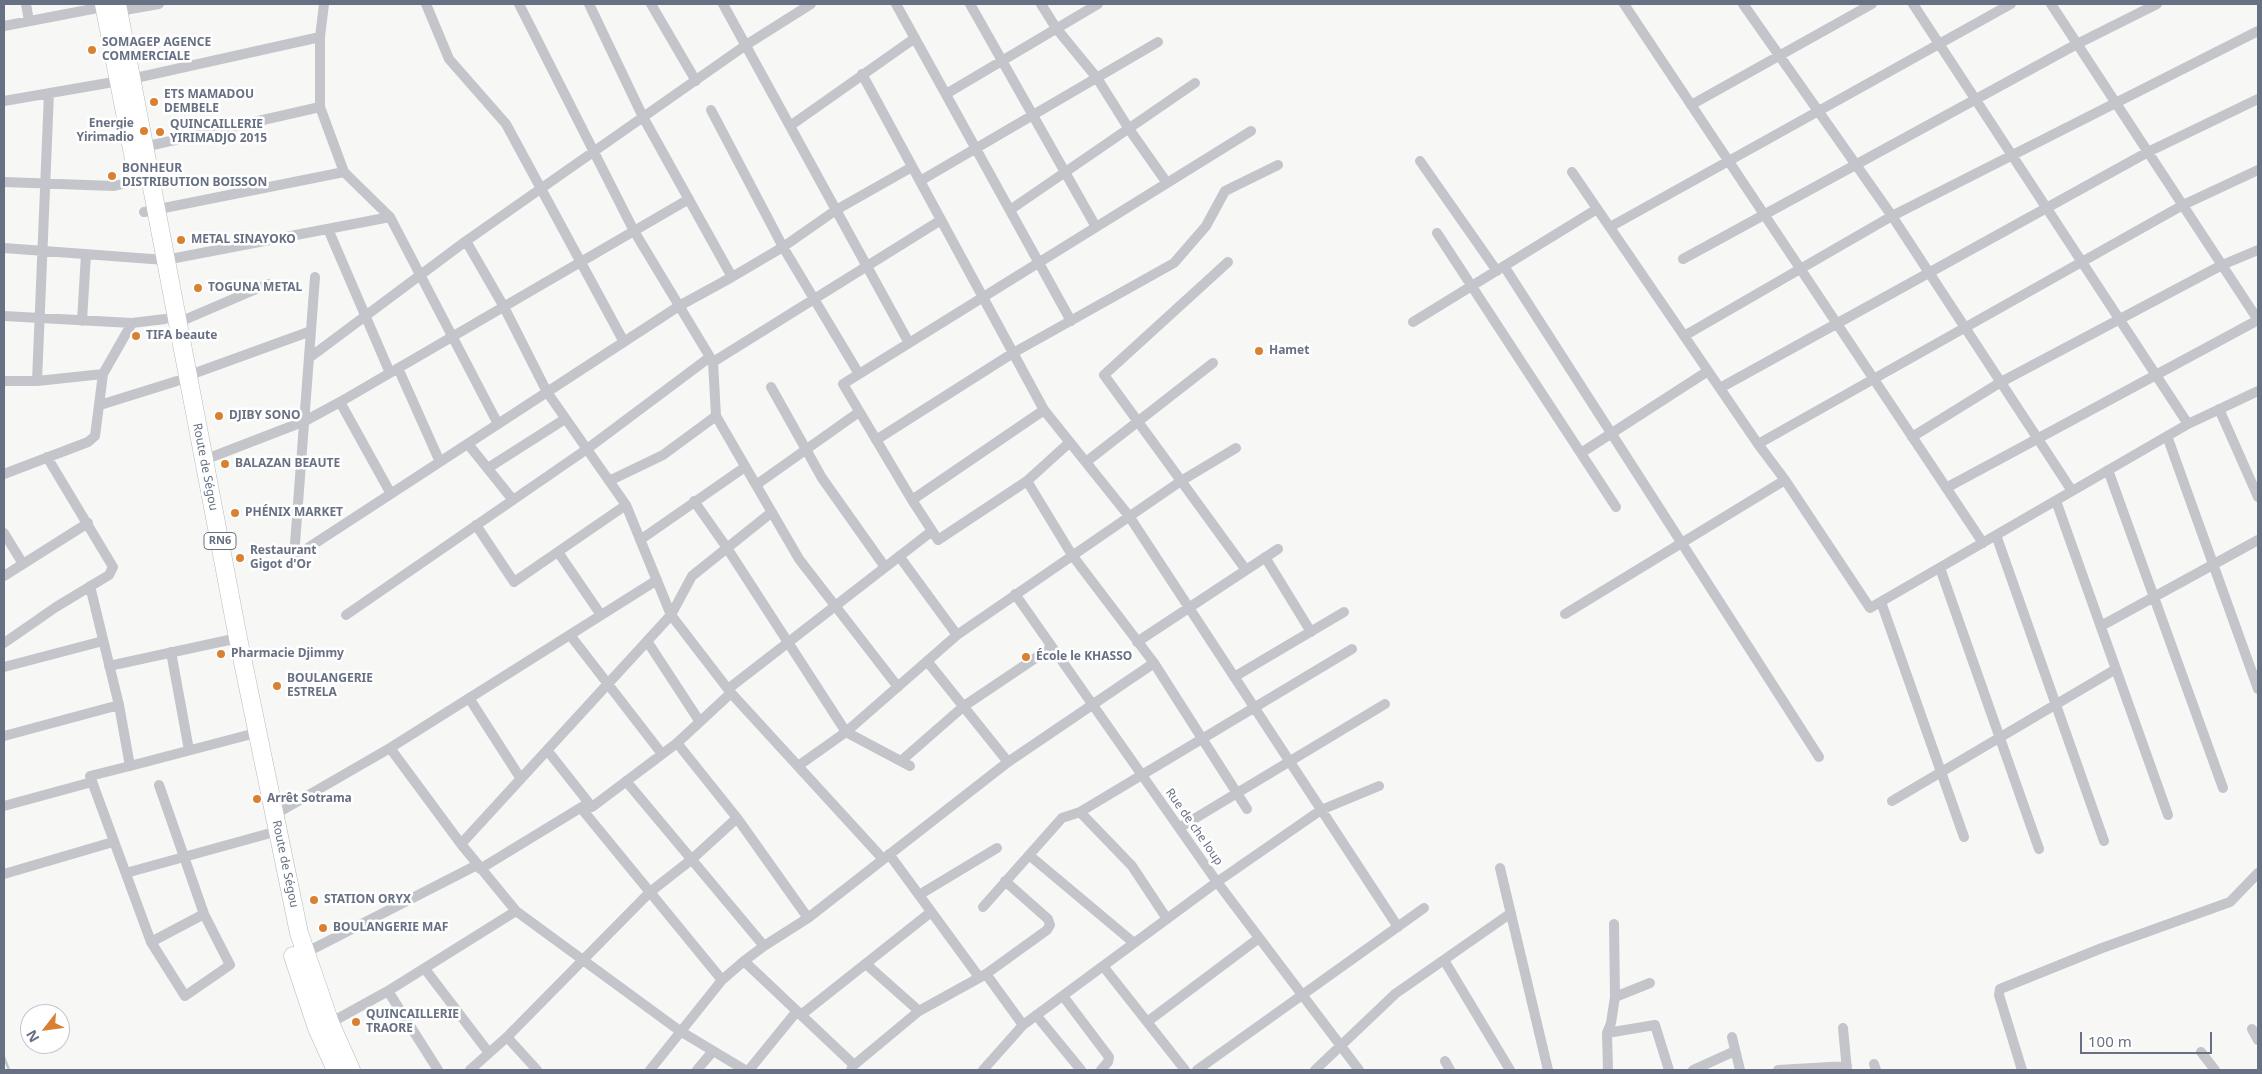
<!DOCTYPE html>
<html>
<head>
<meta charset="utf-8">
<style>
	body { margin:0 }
	#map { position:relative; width:2262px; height:1074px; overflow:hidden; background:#f7f7f5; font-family:"Noto Sans",sans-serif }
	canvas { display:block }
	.frame { position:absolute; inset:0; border:5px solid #687184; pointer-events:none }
	.north { position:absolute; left:20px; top:1004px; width:50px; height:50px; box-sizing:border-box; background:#fff; border:1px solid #c3c6ce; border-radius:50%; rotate:240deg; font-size:14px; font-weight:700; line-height:20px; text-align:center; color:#687184 }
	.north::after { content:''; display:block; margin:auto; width:18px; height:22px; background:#da8032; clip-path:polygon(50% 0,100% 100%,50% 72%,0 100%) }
	.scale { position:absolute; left:2080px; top:1032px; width:132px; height:22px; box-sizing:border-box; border:2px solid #687184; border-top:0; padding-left:6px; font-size:15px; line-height:18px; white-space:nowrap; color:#687184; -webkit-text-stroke:4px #fff; paint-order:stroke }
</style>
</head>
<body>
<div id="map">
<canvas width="2262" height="1074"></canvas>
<div class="frame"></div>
<div class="north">N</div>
<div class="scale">100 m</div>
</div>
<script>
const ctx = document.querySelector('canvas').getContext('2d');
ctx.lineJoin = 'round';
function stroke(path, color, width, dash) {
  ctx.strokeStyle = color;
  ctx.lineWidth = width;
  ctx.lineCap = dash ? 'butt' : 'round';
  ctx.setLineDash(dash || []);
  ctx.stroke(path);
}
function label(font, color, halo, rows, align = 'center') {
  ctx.font = font + ' "Noto Sans",sans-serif';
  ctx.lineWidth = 5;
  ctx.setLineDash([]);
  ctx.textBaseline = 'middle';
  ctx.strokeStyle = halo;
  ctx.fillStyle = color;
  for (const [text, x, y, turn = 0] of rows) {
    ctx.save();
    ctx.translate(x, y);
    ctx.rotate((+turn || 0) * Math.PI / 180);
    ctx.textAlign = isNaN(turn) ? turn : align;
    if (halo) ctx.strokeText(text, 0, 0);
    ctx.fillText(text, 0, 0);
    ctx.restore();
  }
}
const stream = new Path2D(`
	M4,1057l5,13`);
const street = new Path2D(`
	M26,4l3,17
	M324,4l-4,33v70l24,65 46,45 108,207
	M426,4l23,55 57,65 118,218
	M519,4l115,227 79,131 3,54 83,143 99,128
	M589,4l54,113 89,160
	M651,4l45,77
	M723,4l186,339
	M896,4l175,317
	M970,4l126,223
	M1041,4l15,24 41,50 32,51 38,54
	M1624,4l359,539
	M1743,4l149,212 180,275
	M1913,4l275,420
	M119,11l40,-7
	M4,26l104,-20
	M862,74l182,336 85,106 269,411
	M946,94l152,-90
	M4,101l127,-22 189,-42
	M1691,105l181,-101
	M711,110l72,137 76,127
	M790,126l125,-88
	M144,147l176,-40
	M1420,161l77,110
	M1572,172l186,272 27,36 85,128 318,-184 70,-33
	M920,181l238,-139
	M4,182l110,4 30,-7
	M1010,210l185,-127
	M144,212l200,-40
	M1610,227l401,-223
	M328,229l62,144
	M1437,233l179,274
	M466,241l38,66 43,85 79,113 45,110 60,78 152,166
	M4,248l161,12 225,-43
	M1683,259l394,-215 80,-40
	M1228,262l-124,113 142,195
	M1504,266l315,491
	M4,316l128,7 33,-4
	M82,321l4,-67
	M1413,322l184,-113
	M177,323l91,-39
	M1684,336l208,-120 366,-185
	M309,358l157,-117 280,-196 65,-41
	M713,362l228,-142
	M398,368l42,94
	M187,376l124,-45
	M4,381h33l66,-7
	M37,381l12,-288
	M771,387l51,91 63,89
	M1720,388l428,-236 110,-53
	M340,402l51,92
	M100,405l77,-24
	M2219,409l39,88
	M2167,436l91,253
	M1912,437l89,-55 221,-117 36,-15
	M876,440l137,-87 161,-90 32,-37 19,-35 53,-26
	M1070,442l-43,39 -89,59 -26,-40 -69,-116 408,-253
	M468,444l45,56
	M1758,444l425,-239 75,-35
	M1581,453l127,-82
	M204,460l101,-39 35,-19 349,-203
	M1086,462l127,-99
	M488,468l77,-49
	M2108,470l115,318
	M4,474l84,-32 7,-6 8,-62 29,-51
	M609,481l54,-26 53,-39
	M1027,481l45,74 82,108 93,146
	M756,485l103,-73
	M1946,488l312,-168 -207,-316
	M912,500l132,-90
	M694,501l33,47 119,184 64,34
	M2056,501l112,314
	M476,525l38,57 112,-77
	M4,533l19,31
	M1996,535l108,306
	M640,540l105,-73
	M558,552l43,63
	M899,556l58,79
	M294,557l385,-251 53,-29 51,-30 53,-37 76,-43
	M294,557l21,-280
	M1265,557l46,75
	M1940,568l99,281
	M4,576l84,-53
	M90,586l29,119 11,61 -40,10 61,166 34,54 45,-31 -26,-51 -45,-129
	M1015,594l202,288 142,188
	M1881,602l83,235
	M1565,614l220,-134
	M346,615l241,-166 123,-92
	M2101,626l157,-86
	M570,635l92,119
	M647,641l53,81
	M1137,642l141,-93
	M4,643l52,-36 53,-32 4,-8 -66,-110
	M171,652l18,98
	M927,661l81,101
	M109,666l129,-28
	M4,667l99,-26
	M1234,677l110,-65
	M728,689l204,-158
	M469,698l52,81
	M4,736l115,-31
	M677,743l60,75 71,100
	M390,748l71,96 55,67 164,120 65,39
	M547,750l45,57 85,-64 54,-50
	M901,761l63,-55 88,-59
	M130,766l118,-31
	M798,766l48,-34 111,-97 224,-154 55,-33
	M626,781l138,165
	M1892,801l224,-132
	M4,806l88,-24
	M581,808l141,172
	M1080,812l52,54 35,53
	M274,815l116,-67 267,-168
	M1179,828l206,-124
	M461,844l210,-229 21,-39 80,-64
	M889,854l90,123
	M1029,855l105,88
	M1500,868l48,202
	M480,869l105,-64
	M126,873l141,-39
	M4,874l109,-32
	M919,895l78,-47
	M983,907l79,-89 18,-6 272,-163
	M151,942l53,-28
	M305,953l172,-88
	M1444,960l66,110
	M744,961l110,104
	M866,964l53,47
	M1103,966l82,104
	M425,969l64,84
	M986,974l37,51
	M388,991l50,79
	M1063,996l46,61 -1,5 -7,8
	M1615,997l35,-14
	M801,1015l130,-103
	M1036,1015l45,55
	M1147,1022l112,-84
	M330,1023l58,-32 128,-80
	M1843,1028l4,42
	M2252,1029l6,11
	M1607,1033l48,-8 14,45
	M507,1037l30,33
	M1732,1037l8,33
	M2201,1052l14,18
	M1445,1061l5,9
	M1874,1064l2,6
	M470,1070l37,-33 143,-145 41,-32 46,-42
	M650,1070l72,-90 22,-19 20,-15 44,-28 200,-156 146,-99
	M697,1070l16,-19
	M749,1070l48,-59
	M851,1070l3,-5 65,-54 67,-37 61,-44 3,-5 -2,-6 -43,-38
	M983,1070l40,-45 194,-143 104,-72 58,-24
	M1197,1070l227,-162
	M1315,1070l80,-76 116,-81
	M1608,1070l-1,-37 4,-10 4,-26 -1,-73
	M1693,1070l42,-19
	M1778,1070l69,-4
	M2022,1070l-23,-75 1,-6 102,-41 128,-46 28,-29`);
const highway = new Path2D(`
	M104,4l33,171
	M117,4l121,634 61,295 31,90 21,47
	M293,956l24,72 19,42`);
const markers = [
	[92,50,5,"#da8032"],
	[154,102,5,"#da8032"],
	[144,131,5,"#da8032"],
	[160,132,5,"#da8032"],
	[112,176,5,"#da8032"],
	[181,240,5,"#da8032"],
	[198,288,5,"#da8032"],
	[136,336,5,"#da8032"],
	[1259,351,5,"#da8032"],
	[219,416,5,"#da8032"],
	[225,464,5,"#da8032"],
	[235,513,5,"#da8032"],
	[240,558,5,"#da8032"],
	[221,654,5,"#da8032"],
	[1026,657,5,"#da8032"],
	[277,686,5,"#da8032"],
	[257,799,5,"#da8032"],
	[314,900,5,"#da8032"],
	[323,928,5,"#da8032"],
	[356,1022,5,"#da8032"]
];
const shields = [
	[220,541,32]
];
const shieldNames = [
	["RN6",220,541]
];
const poiNames = [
	["SOMAGEP AGENCE",102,43],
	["COMMERCIALE",102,57],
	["ETS MAMADOU",164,95],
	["DEMBELE",164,109],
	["Energie",134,124,"right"],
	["Yirimadio",134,138,"right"],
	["QUINCAILLERIE",170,125],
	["YIRIMADJO 2015",170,139],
	["BONHEUR",122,169],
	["DISTRIBUTION BOISSON",122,183],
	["METAL SINAYOKO",191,240],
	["TOGUNA METAL",208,288],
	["TIFA beaute",146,336],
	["Hamet",1269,351],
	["DJIBY SONO",229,416],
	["BALAZAN BEAUTE",235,464],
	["PHÉNIX MARKET",245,513],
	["Restaurant",250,551],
	["Gigot d'Or",250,565],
	["Pharmacie Djimmy",231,654],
	["École le KHASSO",1036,657],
	["BOULANGERIE",287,679],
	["ESTRELA",287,693],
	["Arrêt Sotrama",267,799],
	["STATION ORYX",324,900],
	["BOULANGERIE MAF",333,928],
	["QUINCAILLERIE",366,1015],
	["TRAORE",366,1029]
];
const streetNames = [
	["Route de Ségou",205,467,79],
	["Rue de che loup",1194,827,55],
	["Route de Ségou",285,864,78]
];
stroke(stream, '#c0c6cd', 2.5);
stroke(highway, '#b6b8bc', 19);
stroke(street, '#c3c5ca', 10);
stroke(highway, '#fff', 18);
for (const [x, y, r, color] of markers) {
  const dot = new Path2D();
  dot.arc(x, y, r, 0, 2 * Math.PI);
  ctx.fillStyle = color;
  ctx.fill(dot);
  stroke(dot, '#fff', 2);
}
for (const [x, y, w] of shields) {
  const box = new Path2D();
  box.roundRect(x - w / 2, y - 8.5, w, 17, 4);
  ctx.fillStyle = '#fff';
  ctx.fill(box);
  stroke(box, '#687184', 1);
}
label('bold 11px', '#687184', null, shieldNames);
label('bold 12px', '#687184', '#fff', poiNames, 'left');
label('12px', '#687184', '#fff', streetNames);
</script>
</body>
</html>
